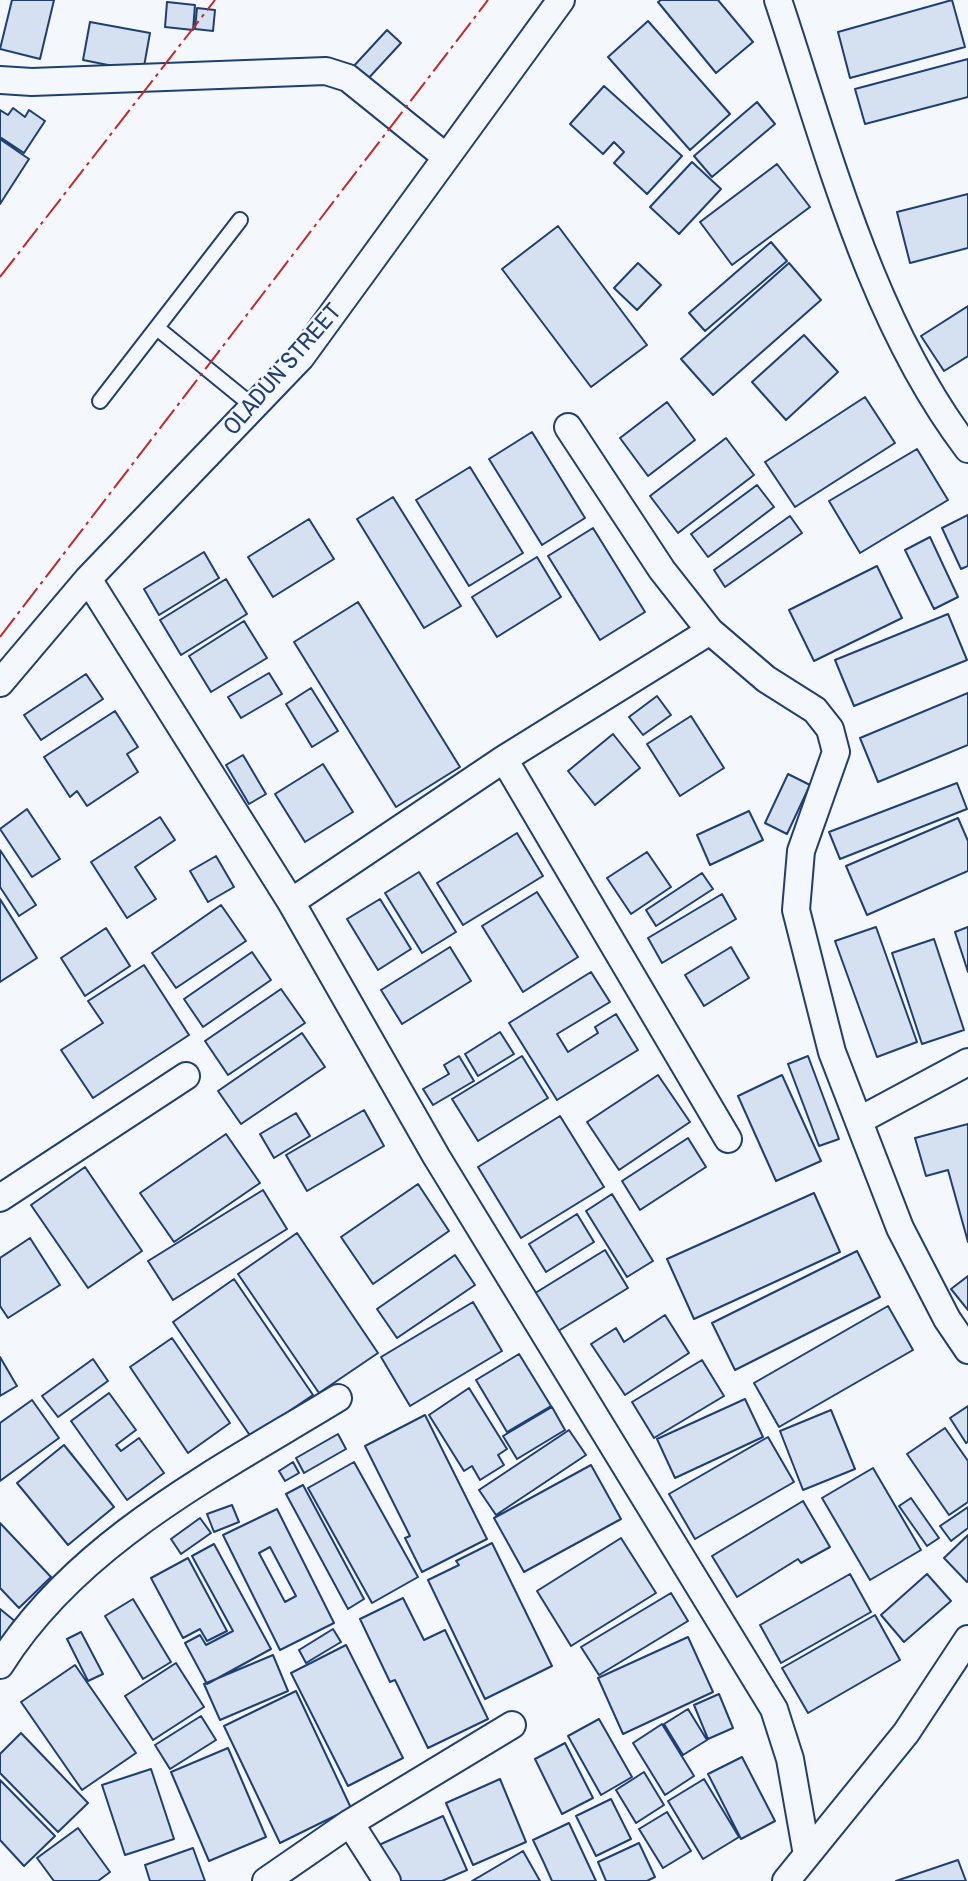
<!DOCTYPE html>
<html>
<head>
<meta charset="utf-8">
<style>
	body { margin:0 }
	canvas { display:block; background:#f4f7fb }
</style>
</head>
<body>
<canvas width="968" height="1881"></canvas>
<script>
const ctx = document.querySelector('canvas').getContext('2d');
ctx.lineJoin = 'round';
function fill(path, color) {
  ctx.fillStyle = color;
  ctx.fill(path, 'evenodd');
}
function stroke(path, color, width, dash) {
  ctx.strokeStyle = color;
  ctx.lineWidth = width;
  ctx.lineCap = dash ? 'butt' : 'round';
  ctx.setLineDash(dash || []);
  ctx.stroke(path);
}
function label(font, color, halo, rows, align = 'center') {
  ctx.font = font + ' "Archivo Narrow",sans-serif';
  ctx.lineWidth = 5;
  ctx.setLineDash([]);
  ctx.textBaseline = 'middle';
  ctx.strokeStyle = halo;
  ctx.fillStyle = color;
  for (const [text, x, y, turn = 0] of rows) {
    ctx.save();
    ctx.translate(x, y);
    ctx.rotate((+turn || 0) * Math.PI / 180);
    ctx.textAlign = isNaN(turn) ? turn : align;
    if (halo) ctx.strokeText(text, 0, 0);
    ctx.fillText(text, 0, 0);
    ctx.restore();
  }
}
const building = new Path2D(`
	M12,0h42l-14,59 -40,-10z
	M661,0h57l35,42 -37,31 -58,-71z
	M952,0l13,47 -115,31 -12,-46z
	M167,2l28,3 -2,25 -28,-3z
	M197,8l18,2 -2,21 -18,-2z
	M648,21l82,93 -40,36 -82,-93z
	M90,22l60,11 -7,39 -60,-12z
	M387,30l14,13 -35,38 -14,-13z
	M968,59v38l-103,27 -10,-35z
	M604,86l78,70 -35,38 -33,-31 10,-11 -10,-10 -11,12 -33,-30z
	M757,102l18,22 -63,53 -18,-21z
	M13,108l12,9 4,-7 16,11 -21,32 -24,-16v-27l8,5z
	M0,139l29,20 -29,45z
	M692,162l29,27 -42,45 -29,-27z
	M777,164l33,43 -78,58 -32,-43z
	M968,194v54l-58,15 -13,-51z
	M558,226l89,119 -56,42 -89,-118z
	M771,242l16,19 -82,70 -16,-18z
	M638,263l23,22 -24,25 -23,-22z
	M789,263l32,37 -108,95 -32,-36z
	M968,306v50l-24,15 -23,-35z
	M804,335l34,37 -52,48 -34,-38z
	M865,397l30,46 -100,64 -30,-45z
	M667,402l28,38 -47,36 -28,-38z
	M532,432l53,86 -43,27 -53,-86z
	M726,438l28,37 -76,58 -28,-37z
	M917,449l31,51 -88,53 -31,-52z
	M470,467l53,86 -54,33 -53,-86z
	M757,485l17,22 -66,50 -17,-23z
	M393,497l68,109 -37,22 -67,-109z
	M968,515v51l-7,3 -19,-41z
	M790,516l12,17 -77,54 -11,-17z
	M309,519l25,40 -61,38 -25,-40z
	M593,528l52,84 -45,28 -52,-84z
	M930,537l28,60 -24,12 -29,-59z
	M204,552l15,26 -60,37 -15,-26z
	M537,557l24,40 -64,40 -25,-40z
	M877,566l25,52 -88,43 -25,-51z
	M226,579l21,35 -66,41 -21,-35z
	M358,602l102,165 -64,40 -102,-165z
	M948,614l19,46 -113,46 -19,-46z
	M244,621l23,37 -56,34 -22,-36z
	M269,673l13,21 -41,24 -13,-21z
	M86,674l17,25 -62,41 -17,-25z
	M311,688l27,43 -26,16 -26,-43z
	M968,693v52l-90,37 -18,-44z
	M657,696l14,19 -28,20 -14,-18z
	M115,711l23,36 -11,7 11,18 -51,34 -10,-15 -7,6 -26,-40z
	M691,716l33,52 -44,28 -33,-52z
	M613,734l27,34 -45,37 -27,-34z
	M243,755l23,39 -17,10 -23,-39z
	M323,764l30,48 -48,30 -30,-48z
	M788,774l22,11 -23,49 -22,-11z
	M957,783l10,26 -127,50 -11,-27z
	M27,809l33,50 -28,18 -32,-48z
	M749,811l14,29 -53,25 -13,-30z
	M160,817l15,23 -40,27 21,32 -29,19 -36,-56z
	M958,818l10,23v30l-101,44 -21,-49z
	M517,833l26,43 -80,49 -26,-42z
	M0,850l36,55 -17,11 -19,-29z
	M647,852l24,35 -40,27 -24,-36z
	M216,856l18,31 -26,15 -18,-31z
	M419,872l37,60 -34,21 -37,-60z
	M702,873l11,16 -57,37 -10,-16z
	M537,892l41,65 -55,35 -41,-66z
	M722,894l14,25 -74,44 -14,-25z
	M0,899l37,59 -37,24z
	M380,899l31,50 -33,21 -31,-51z
	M221,905l25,36 -70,47 -24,-35z
	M876,927l41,115 -40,15 -42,-116z
	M968,927v45l-13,-40z
	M106,928l24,38 -45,30 -24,-38z
	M934,939l30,91 -42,14 -30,-91z
	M450,947l21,34 -69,43 -21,-34z
	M731,947l18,31 -45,28 -19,-31z
	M252,952l19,28 -68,47 -19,-28z
	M144,965l45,70 -96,63 -32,-48 42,-27 -15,-22z
	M591,972l19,30 -53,32 11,18 30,-19 -3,-6 21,-13 22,36 -81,50 -48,-77z
	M281,989l24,34 -77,52 -23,-34z
	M500,1032l14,22 -36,22 -13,-22z
	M302,1033l23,34 -84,57 -23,-33z
	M459,1056l15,25 -41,24 -10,-16 26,-15 -5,-9z
	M522,1056l26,42 -70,43 -26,-42z
	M808,1056l31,83 -20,7 -31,-82z
	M658,1075l32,47 -71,48 -32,-48z
	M782,1075l39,86 -45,20 -38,-85z
	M364,1110l20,36 -77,45 -21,-36z
	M296,1113l14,23 -36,22 -14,-24z
	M560,1116l44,71 -83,51 -43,-71z
	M968,1124v118l-20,-72 -22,6 -11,-38z
	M226,1134l34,49 -86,59 -34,-49z
	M688,1138l18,29 -66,43 -18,-29z
	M85,1167l57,84 -54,37 -57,-83z
	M418,1184l31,47 -76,53 -32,-47z
	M263,1190l24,39 -114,71 -25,-39z
	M814,1193l26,59 -146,67 -27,-60z
	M612,1194l41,67 -26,16 -41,-66z
	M577,1214l17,28 -48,30 -17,-28z
	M297,1233l81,120 -59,40 -81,-119z
	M30,1238l30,47 -52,33 -8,-12v-48z
	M605,1250l23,38 -73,45 -23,-38z
	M857,1251l23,46 -145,73 -23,-47z
	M455,1255l20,30 -78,53 -20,-29z
	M968,1276v34l-17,-21z
	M234,1279l79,116 -62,42 -78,-115z
	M473,1302l29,49 -92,55 -29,-49z
	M888,1306l25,44 -134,77 -25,-44z
	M665,1315l24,38 -64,42 -34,-51 25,-16 8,14z
	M172,1338l58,85 -42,30 -58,-86z
	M519,1354l32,52 -44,26 -31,-52z
	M0,1357l17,29 -17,10z
	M93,1359l15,22 -50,36 -16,-21z
	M702,1360l22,36 -70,42 -22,-36z
	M469,1388l38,61 -9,6 6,10 -24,15 -8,-14 -8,5 -35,-56z
	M109,1393l27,37 -20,15 5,6 18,-13 25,35 -37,27 -56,-79z
	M745,1399l18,38 -88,41 -18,-39z
	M32,1400l27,38 -59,43v-58z
	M968,1406v36l-2,1 -16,-25z
	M552,1407l13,23 -48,29 -14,-23z
	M831,1410l24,59 -52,21 -23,-59z
	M425,1415l62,124 -65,33 -17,-34 5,-2 -45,-90z
	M945,1428l23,33v41l-19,13 -42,-61z
	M569,1430l17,25 -90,60 -17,-25z
	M338,1434l8,15 -42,24 -8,-15z
	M768,1437l26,45 -99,57 -26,-45z
	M64,1445l50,62 -46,38 -51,-62z
	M293,1462l6,11 -14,8 -6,-10z
	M354,1462l64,115 -46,26 -64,-115z
	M591,1465l30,54 -97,53 -30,-54z
	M873,1468l48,82 -51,30 -48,-82z
	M303,1485l61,114 -16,10 -62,-115z
	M911,1498l28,40 -12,8 -28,-40z
	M803,1501l27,46 -29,16 -3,-4 -61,38 -25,-41z
	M232,1505l7,17 -25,10 -7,-18z
	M968,1507v21l-17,13 -11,-15z
	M277,1509l57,114 -54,27 -57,-115zM270,1547l26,49 -11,6 -26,-49z
	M200,1518l11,15 -30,21 -10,-15z
	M0,1523l51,54 -32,31 -19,-20z
	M968,1535v46l-1,1 -23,-24z
	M621,1538l35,55 -85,53 -34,-55z
	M492,1543l60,123 -67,33 -57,-119 31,-15 -3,-4z
	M214,1544l57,105 -64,35 -22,-41 15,-8 6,10 27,-14 -41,-75z
	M188,1558l39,73 -20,10 -7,-12 -17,9 -32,-60z
	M850,1574l21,38 -90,51 -21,-38z
	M927,1574l24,27 -47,41 -23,-27z
	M671,1593l17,28 -89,54 -18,-28z
	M403,1598l21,42 21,-10 43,89 -60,29 -33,-68 -5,2 -30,-63z
	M133,1599l38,63 -28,17 -38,-63z
	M0,1609l16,13 -16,20z
	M875,1615l25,45 -92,53 -26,-45z
	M333,1629l8,13 -35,21 -7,-13z
	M81,1632l22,42 -15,7 -21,-42z
	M688,1637l25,55 -90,42 -25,-56z
	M346,1645l57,113 -55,28 -57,-113z
	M273,1655l15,36 -68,29 -16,-36z
	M176,1663l28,44 -51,33 -28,-44z
	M75,1665l61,88 -54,37 -61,-88z
	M296,1691l55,117 -71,35 -56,-117z
	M719,1694l14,34 -25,11 -14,-34z
	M688,1709l19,31 -24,15 -19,-31z
	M201,1716l15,24 -46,29 -15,-24z
	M599,1719l33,58 -31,18 -33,-59z
	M662,1724l32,52 -29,19 -32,-52z
	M21,1733l67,70 -30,29 -58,-59v-19z
	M565,1743l28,55 -31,16 -27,-55z
	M228,1748l38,89 -57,24 -38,-89z
	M742,1757l33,64 -34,18 -33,-65z
	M151,1769l23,70 -49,16 -23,-70z
	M644,1772l20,33 -28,18 -20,-33z
	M500,1779l26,63 -53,23 -27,-62z
	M704,1779l35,58 -36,22 -35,-58z
	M0,1780l55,56 -31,30 -24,-26z
	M611,1799l20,40 -35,17 -20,-40z
	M667,1812l24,39 -28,17 -24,-39z
	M443,1816l24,54 -25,11h-47l-16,-36z
	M569,1823l27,58h-44l-8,-18 -11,-23z
	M78,1828l32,44 -12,9h-44l-17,-23z
	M639,1843l16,34 -8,4h-41l-8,-19z
	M193,1848l12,33h-55l-5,-16z
	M523,1851l17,30h-68z
	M958,1860l8,21h-70z`);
const service = new Path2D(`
	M157,328l97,79
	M100,401l140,-181`);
const minor = new Path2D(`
	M778,0c50,150 93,322 190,449
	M0,80l32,2 294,-11 22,7 98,79
	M568,427l94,143 48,61
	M88,579l203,323 145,254 338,553 16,50 17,96
	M0,683l88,-104 213,-222 260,-357
	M504,759l224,380
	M291,902l213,-143 206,-128 56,48 49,31 15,19 6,23 -35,99 -5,59 36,142 68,176 47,91 21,31
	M860,1120l108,-58
	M0,1198l186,-122
	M0,1665c77,-123 217,-193 338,-267
	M350,1823l37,58
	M266,1881l84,-58 162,-98
	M786,1881l120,-148 62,-94`);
const power = new Path2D(`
	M0,277l215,-277
	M0,637l488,-637`);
const streetNames = [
	["OLADUN STREET",283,370,-49]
];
fill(building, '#d5e0f0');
stroke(building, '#1d3f73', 2);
stroke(service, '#1d3f73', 18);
stroke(minor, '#1d3f73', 30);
stroke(service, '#f4f7fb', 14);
stroke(minor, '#f4f7fb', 26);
stroke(power, '#c62828', 2, [24, 5, 3.5, 5]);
label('24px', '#1d3f73', '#f4f7fb', streetNames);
</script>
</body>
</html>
